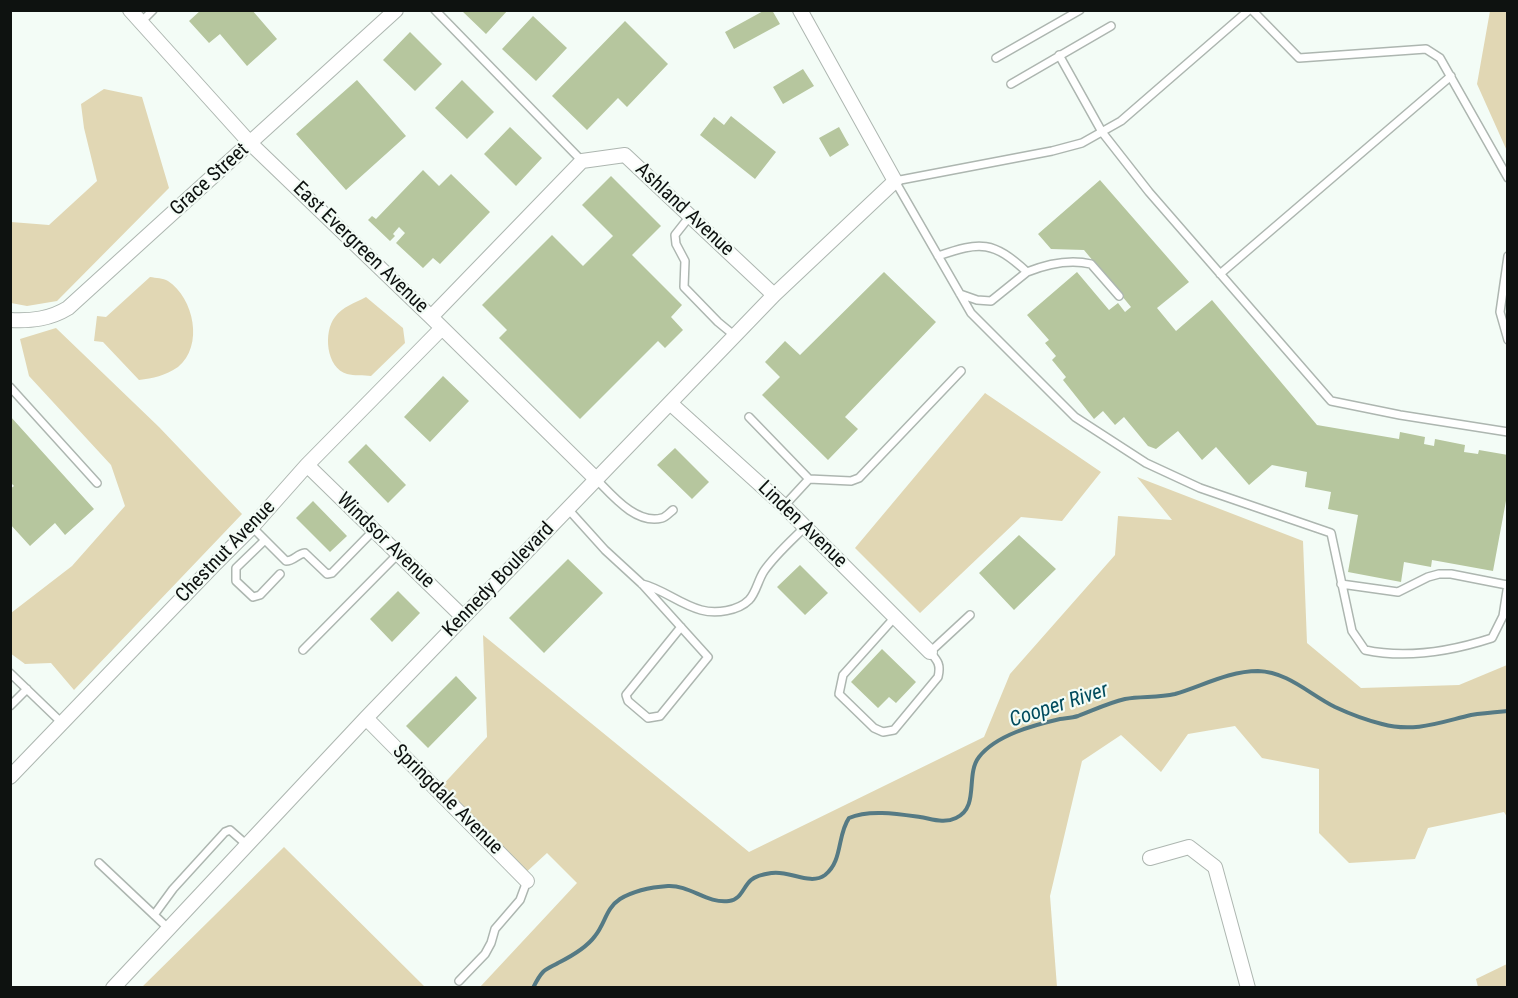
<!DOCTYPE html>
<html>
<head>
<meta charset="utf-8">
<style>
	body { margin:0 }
	#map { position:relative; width:1518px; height:998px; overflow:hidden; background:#f3fcf6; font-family:"Roboto Condensed",sans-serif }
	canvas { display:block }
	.frame { position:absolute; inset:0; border:12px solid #0e1210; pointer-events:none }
</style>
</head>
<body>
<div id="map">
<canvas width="1518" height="998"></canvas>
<div class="frame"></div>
</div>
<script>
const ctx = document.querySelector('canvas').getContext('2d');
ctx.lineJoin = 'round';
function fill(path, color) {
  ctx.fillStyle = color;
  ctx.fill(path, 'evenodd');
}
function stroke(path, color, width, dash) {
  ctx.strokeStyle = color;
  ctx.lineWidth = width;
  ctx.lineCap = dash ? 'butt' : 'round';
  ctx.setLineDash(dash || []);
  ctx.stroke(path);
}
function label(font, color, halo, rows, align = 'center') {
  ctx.font = font + ' "Roboto Condensed",sans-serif';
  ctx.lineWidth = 4.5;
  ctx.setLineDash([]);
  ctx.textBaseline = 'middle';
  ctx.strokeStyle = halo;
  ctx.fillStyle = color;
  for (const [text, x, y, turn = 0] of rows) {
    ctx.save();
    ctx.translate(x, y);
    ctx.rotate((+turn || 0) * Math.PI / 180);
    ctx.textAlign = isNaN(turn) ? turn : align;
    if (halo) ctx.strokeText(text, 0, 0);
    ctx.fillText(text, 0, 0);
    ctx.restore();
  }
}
const green = new Path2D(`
	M1490,11h17v140l-30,-67z
	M104,89l38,8 27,91 -112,113 -30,5 -16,-3v-81l38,3 48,-44 -13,-53 -3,-24z
	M150,277c6,1 13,1 18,4 26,17 36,65 10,86 -13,9 -25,11 -39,13l-36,-38 -9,-1 3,-25 9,1z
	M366,297l37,31 2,15 -34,33c-7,-1 -17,0 -24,-2 -21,-6 -24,-42 -12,-57 7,-10 20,-14 31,-20z
	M56,328l103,99 83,87 -168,176 -23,-27 -26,1 -15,-11 1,-40 61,-47 53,-60 -14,-41 -82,-89 -9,-37z
	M985,393l116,79 -39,49 -41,-4 -101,96 -65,-65z
	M1137,477l166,64 4,102 54,45 98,-3 48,-20v152l-3,-5 -76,16 -13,31 -66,4 -30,-30v-64l-57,-11 -27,-32 -47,8 -27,38 -40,-37 -39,26 -32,135 7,91h-577l97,-104 -30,-30 -25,23 -83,-87 48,-52 -4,-102 266,217 235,-115 26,-63 105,-119 3,-39 54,4z
	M284,847l141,140h-283z
	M1507,964v23h-29l-2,-8z`);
const stream = new Path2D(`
	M533,988c3,-6 6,-12 10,-16 4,-4 10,-6 15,-9 12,-6 29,-16 37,-27 10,-12 11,-28 25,-37 13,-8 33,-12 48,-13 22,-1 39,18 61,15 12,-1 14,-14 22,-21 6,-5 14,-6 21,-7 17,-3 38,13 53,2 18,-14 12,-40 24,-57 20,-9 50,-4 71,-1 12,2 24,7 36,1 24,-11 9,-43 23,-61 17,-22 55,-32 81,-38 6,-1 12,-1 18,-3 16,-6 30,-13 47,-17 16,-3 33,-1 50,-5 27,-8 54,-23 83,-23 30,1 51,23 77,36 15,7 31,13 47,17 32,9 59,-2 89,-9 12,-2 25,-3 37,-4`);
const building = new Path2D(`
	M201,10h51l25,29 -30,27 -27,-32 -11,9 -20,-22z
	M461,10h47l-22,24z
	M765,10h7l8,14 -46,25 -9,-17z
	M533,16l34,32 -31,33 -34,-32z
	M625,21l43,43 -41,43 -9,-9 -31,32 -35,-34z
	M410,32l32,32 -27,27 -32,-31z
	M803,69l11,17 -31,18 -10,-17z
	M357,80l49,56 -60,54 -50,-56z
	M462,80l32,32 -27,27 -32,-31z
	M731,116l45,36 -21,27 -55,-44 14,-18 10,8z
	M510,127l32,31 -26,28 -32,-32z
	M839,127l10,18 -19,12 -11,-19z
	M423,170l16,16 12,-12 39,38 -50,52 -7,-6 -10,10 -27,-25 9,-10 -6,-6 -6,7 2,2 -5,5 -22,-21 4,-4 4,3z
	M611,176l50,50 -29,29 50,50 -11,12 12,13 -18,18 -7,-7 -78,78 -81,-81 8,-8 -25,-25 70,-70 31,31 30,-30 -31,-31z
	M1100,180l89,102 -32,26 19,23 36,-31 105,125 82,14 1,-7 25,5 -1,7 10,2 1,-7 30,6 -1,7 14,2 1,-4 29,5v35l-15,81 -61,-11 -1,7 -27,-5 -3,20 -53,-10 10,-57 -30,-6 3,-17 -26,-5 2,-15 -35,-7 -23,20 -33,-38 -14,13 -24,-29 -22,18 -8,-3 -24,-29 -9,8 -12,-14 -9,8 -31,-39 3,-3 -14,-17 4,-4 -11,-13 4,-3 -22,-25 50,-43 32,38 9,-7 7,9 6,-5 -47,-57 -33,-1 -13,-15z
	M884,272l52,50 -91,95 13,12 -30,31 -66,-65 18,-18 -15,-15 20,-21 15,14z
	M443,376l26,25 -39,41 -26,-25z
	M10,416l84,93 -29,26 -10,-12 -25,23 -20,-22v-35l4,-3 -4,-4z
	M366,444l40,41 -18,18 -40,-41z
	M675,448l34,34 -17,17 -35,-34z
	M313,501l34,35 -17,16 -34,-34z
	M1019,535l37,34 -42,41 -35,-37z
	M568,559l35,34 -59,60 -35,-35z
	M800,565l28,28 -23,22 -28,-28z
	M398,591l22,22 -28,29 -22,-23z
	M882,649l34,33 -20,21 -7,-6 -11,11 -27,-26z
	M456,676l21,22 -49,50 -22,-22z`);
const lane = new Path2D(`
	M435,10l147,151
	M1249,10l-128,111 -39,22 -30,8 -157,30 76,132 104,104 71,46 54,25 131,45 21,98 13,19c42,9 87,1 127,-12l11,-22 5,-32
	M1252,10l47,48 127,-9 14,9 68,120
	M141,22l12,-12
	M1059,55l43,77 47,60 182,209 69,14 108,17
	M996,58l84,-48
	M1011,84l100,-58
	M690,216l-15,19 1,9 9,17 -1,26 34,35 17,14
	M938,256c43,-15 55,-15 89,16l-36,29 -14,-1 -17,-6
	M1508,256l-8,56 8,28
	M1027,272c20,-8 43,-13 64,-8l28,32
	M1220,274l231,-198
	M10,387l87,96
	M749,417l60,62 -25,27
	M596,479c16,16 40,46 66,39 4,-1 8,-6 11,-8
	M809,479l42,2 8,-3 102,-107
	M568,509l37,41 37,34 66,73 -48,59 -12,2 -20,-17 -2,-6 55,-68
	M252,527l13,13 -29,28v13l17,16 7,-2 20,-21
	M265,540l21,21c8,0 11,-7 19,-8l22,21 5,-1 42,-43
	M642,584c21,5 37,20 59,26 15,4 37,1 48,-10 7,-7 9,-20 15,-29 11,-16 27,-30 41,-44
	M1341,584l57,8 30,-15 11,-3h12l56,11
	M895,617l-52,58 -4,19 35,34 9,4 11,-2 44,-53c3,-12 0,-16 -8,-25l40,-37
	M303,650l95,-96
	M10,673l53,51
	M10,706l17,-17
	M99,863l70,66
	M154,915l19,-26 52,-57 5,-2 17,15
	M459,981l26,-27 6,-11 4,-14 25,-29 7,-19`);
const street = new Path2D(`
	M130,10l120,133 181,174 165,162
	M431,317l151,-156 43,-6 149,140
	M10,320c22,1 40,-1 58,-12l328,-298
	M670,403l114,103 146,146
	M307,465l156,152
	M366,718l161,163
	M10,777l204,-212 38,-38 55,-62 135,-137
	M1150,858l39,-11 26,20 33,121
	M113,988l253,-270 408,-423 121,-114 -95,-171`);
const streetNames = [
	["Grace Street",210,180,-42],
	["Ashland Avenue",684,210,43],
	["East Evergreen Avenue",360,248,44],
	["Linden Avenue",802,525,44],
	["Windsor Avenue",385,541,44],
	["Chestnut Avenue",226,552,-46],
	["Kennedy Boulevard",499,580,-46],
	["Springdale Avenue",447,800,45]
];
const waterNames = [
	["Cooper River",1059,706,-18]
];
fill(green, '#e1d7b4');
stroke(stream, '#557a84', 4);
fill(building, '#b6c69e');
stroke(lane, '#adb6b0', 10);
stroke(street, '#adb6b0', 16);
stroke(lane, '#fff', 7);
stroke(street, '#fff', 14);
label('20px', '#0e1210', '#f3fcf6', streetNames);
label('italic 21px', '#004b5d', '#f3fcf6', waterNames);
</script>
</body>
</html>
